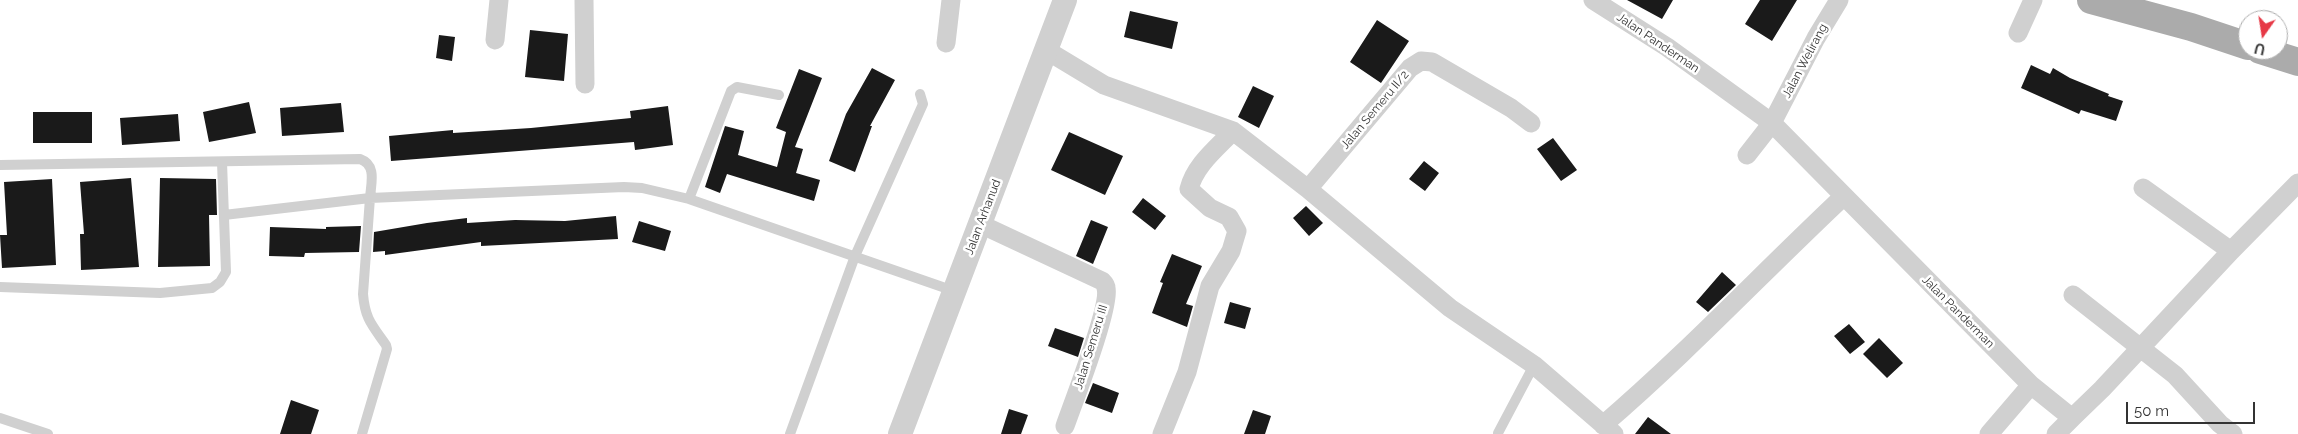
<!DOCTYPE html>
<html>
<head>
<meta charset="utf-8">
<style>
	body { margin:0 }
	#map { position:relative; width:2298px; height:434px; overflow:hidden; background:#fff; font-family:Raleway,sans-serif }
	canvas { display:block }
	.north { position:absolute; left:2238px; top:10px; width:50px; height:50px; box-sizing:border-box; background:#fff; border:1px solid #adadad; border-radius:50%; rotate:193deg; font-size:14px; font-weight:700; line-height:20px; text-align:center; color:#333 }
	.north::after { content:''; display:block; margin:auto; width:18px; height:22px; background:#e63946; clip-path:polygon(50% 0,100% 100%,50% 72%,0 100%) }
	.scale { position:absolute; left:2126px; top:402px; width:129px; height:22px; box-sizing:border-box; border:2px solid #333; border-top:0; padding-left:6px; font-size:15px; line-height:18px; white-space:nowrap; color:#333; -webkit-text-stroke:4px #fff; paint-order:stroke }
</style>
</head>
<body>
<div id="map">
<canvas width="2298" height="434"></canvas>
<div class="north">U</div>
<div class="scale">50 m</div>
</div>
<script>
const ctx = document.querySelector('canvas').getContext('2d');
ctx.lineJoin = 'round';
function fill(path, color) {
  ctx.fillStyle = color;
  ctx.fill(path, 'evenodd');
}
function stroke(path, color, width, dash) {
  ctx.strokeStyle = color;
  ctx.lineWidth = width;
  ctx.lineCap = dash ? 'butt' : 'round';
  ctx.setLineDash(dash || []);
  ctx.stroke(path);
}
function label(font, color, halo, rows, align = 'center') {
  ctx.font = font + ' Raleway,sans-serif';
  ctx.lineWidth = 5;
  ctx.setLineDash([]);
  ctx.textBaseline = 'middle';
  ctx.strokeStyle = halo;
  ctx.fillStyle = color;
  for (const [text, x, y, turn = 0] of rows) {
    ctx.save();
    ctx.translate(x, y);
    ctx.rotate((+turn || 0) * Math.PI / 180);
    ctx.textAlign = isNaN(turn) ? turn : align;
    if (halo) ctx.strokeText(text, 0, 0);
    ctx.fillText(text, 0, 0);
    ctx.restore();
  }
}
const building = new Path2D(`
	M1627,0h46l-11,19z
	M1760,0h37l-25,41 -27,-17z
	M1130,11l48,11 -6,27 -48,-12z
	M1377,20l32,21 -28,42 -31,-21z
	M530,30l38,4 -4,47 -39,-4z
	M439,35l16,2 -3,24 -16,-3z
	M2031,65l19,9 3,-6 17,10 39,16 -1,2 15,5 -7,20 -35,-11 -2,4 -58,-26z
	M872,68l23,12 -25,46h2l-17,46 -26,-11 17,-47z
	M799,69l23,9 -27,69 8,2 -7,24 24,7 -6,21 -87,-27 -7,19 -15,-6 20,-61 19,5 -6,24 39,12 9,-35 -10,-4z
	M1253,86l21,10 -15,32 -21,-11z
	M249,102l7,31 -47,9 -6,-30z
	M341,103l3,29 -62,4 -2,-28z
	M668,106l5,39 -38,5 -1,-8 -243,19 -2,-25 64,-6v3l78,-5 100,-10 -1,-7z
	M33,112h59v31h-59z
	M178,114l2,27 -58,4 -2,-27z
	M1069,132l54,24 -18,39 -54,-25z
	M1553,138l24,32 -16,11 -24,-32z
	M1424,161l15,12 -14,18 -16,-12z
	M131,178l8,89 -58,3 -1,-36h4l-4,-52z
	M160,178l56,1 1,36h-8l1,51 -52,1z
	M52,179l4,86 -54,3 -2,-33h7l-3,-53z
	M1143,198l23,18 -11,14 -23,-18z
	M1306,206l17,17 -14,13 -16,-18z
	M616,216l2,23 -137,7v-4l-96,13v-4l-12,1 1,-20 53,-9 40,-5v5l48,-3 50,1z
	M1091,220l17,7 -15,37 -17,-8z
	M639,221l32,10 -6,20 -33,-9z
	M361,226l-2,26 -54,1 -1,4 -35,-1 1,-29 56,2v-2z
	M1172,254l30,12 -16,38 7,2 -6,21 -35,-14 11,-30 -3,-1z
	M1722,272l14,13 -28,27 -12,-10z
	M1230,302l21,6 -6,21 -21,-6z
	M1849,324l16,18 -15,12 -16,-18z
	M1055,328l29,10 -6,19 -30,-11z
	M1879,338l24,25 -16,15 -24,-24z
	M1093,383l26,10 -7,20 -27,-10z
	M291,400l28,10 -8,24h-31z
	M1009,409l19,6 -7,19h-20z
	M1253,410l18,6 -6,18h-21z
	M1648,417l23,17h-36z`);
const service = new Path2D(`
	M0,165l360,-6c17,6 11,24 10,39l254,-11 18,1 47,11 265,92
	M689,199l42,-108 6,-4 42,8
	M224,215l146,-17 -7,96c2,25 9,31 23,51l1,4 -25,85
	M0,287l160,6 52,-5 8,-6 6,-10 -4,-110
	M0,418l48,16
	M1498,433l36,-68
	M790,434l65,-178 68,-152 -3,-10`);
const minor = new Path2D(`
	M584,0l1,84
	M1593,0l74,47 105,76 259,262 41,33 30,-29 129,-138 67,-68
	M2018,33l15,-33
	M495,40l4,-40
	M946,43l5,-43
	M1046,50l58,35 129,46 75,58 142,119 84,57 80,69
	M1747,155l25,-32 44,-85 23,-38
	M2143,188l88,63
	M1308,189l102,-121 11,-7 11,1 79,46 20,15
	M980,224l122,57c2,2 4,4 4,7 5,18 -33,115 -41,138
	M2073,295l102,80 45,49 13,10
	M1603,425c84,-72 160,-153 241,-229
	M1162,434l25,-62 23,-86 21,-35 6,-20 -8,-14 -19,-9 -21,-19c6,-24 27,-40 44,-58
	M1989,434l42,-49
	M2056,434l16,-16`);
const tertiary = new Path2D(`
	M900,434l165,-434`);
const primary = new Path2D(`
	M2091,0l100,27 57,19
	M2260,50l38,12`);
const streetNames = [
	["Jalan Panderman",1658,43,34],
	["Jalan Welirang",1805,61,-62],
	["Jalan Semeru II/2",1375,110,-50],
	["Jalan Arhanud",983,217,-69],
	["Jalan Panderman",1958,312,45],
	["Jalan Semeru III",1091,347,-73]
];
fill(building, '#1a1a1a');
stroke(service, '#d0d0d0', 10);
stroke(minor, '#d0d0d0', 19);
stroke(tertiary, '#d0d0d0', 24);
stroke(primary, '#ababab', 28);
label('12px', '#333', '#fff', streetNames);
</script>
</body>
</html>
